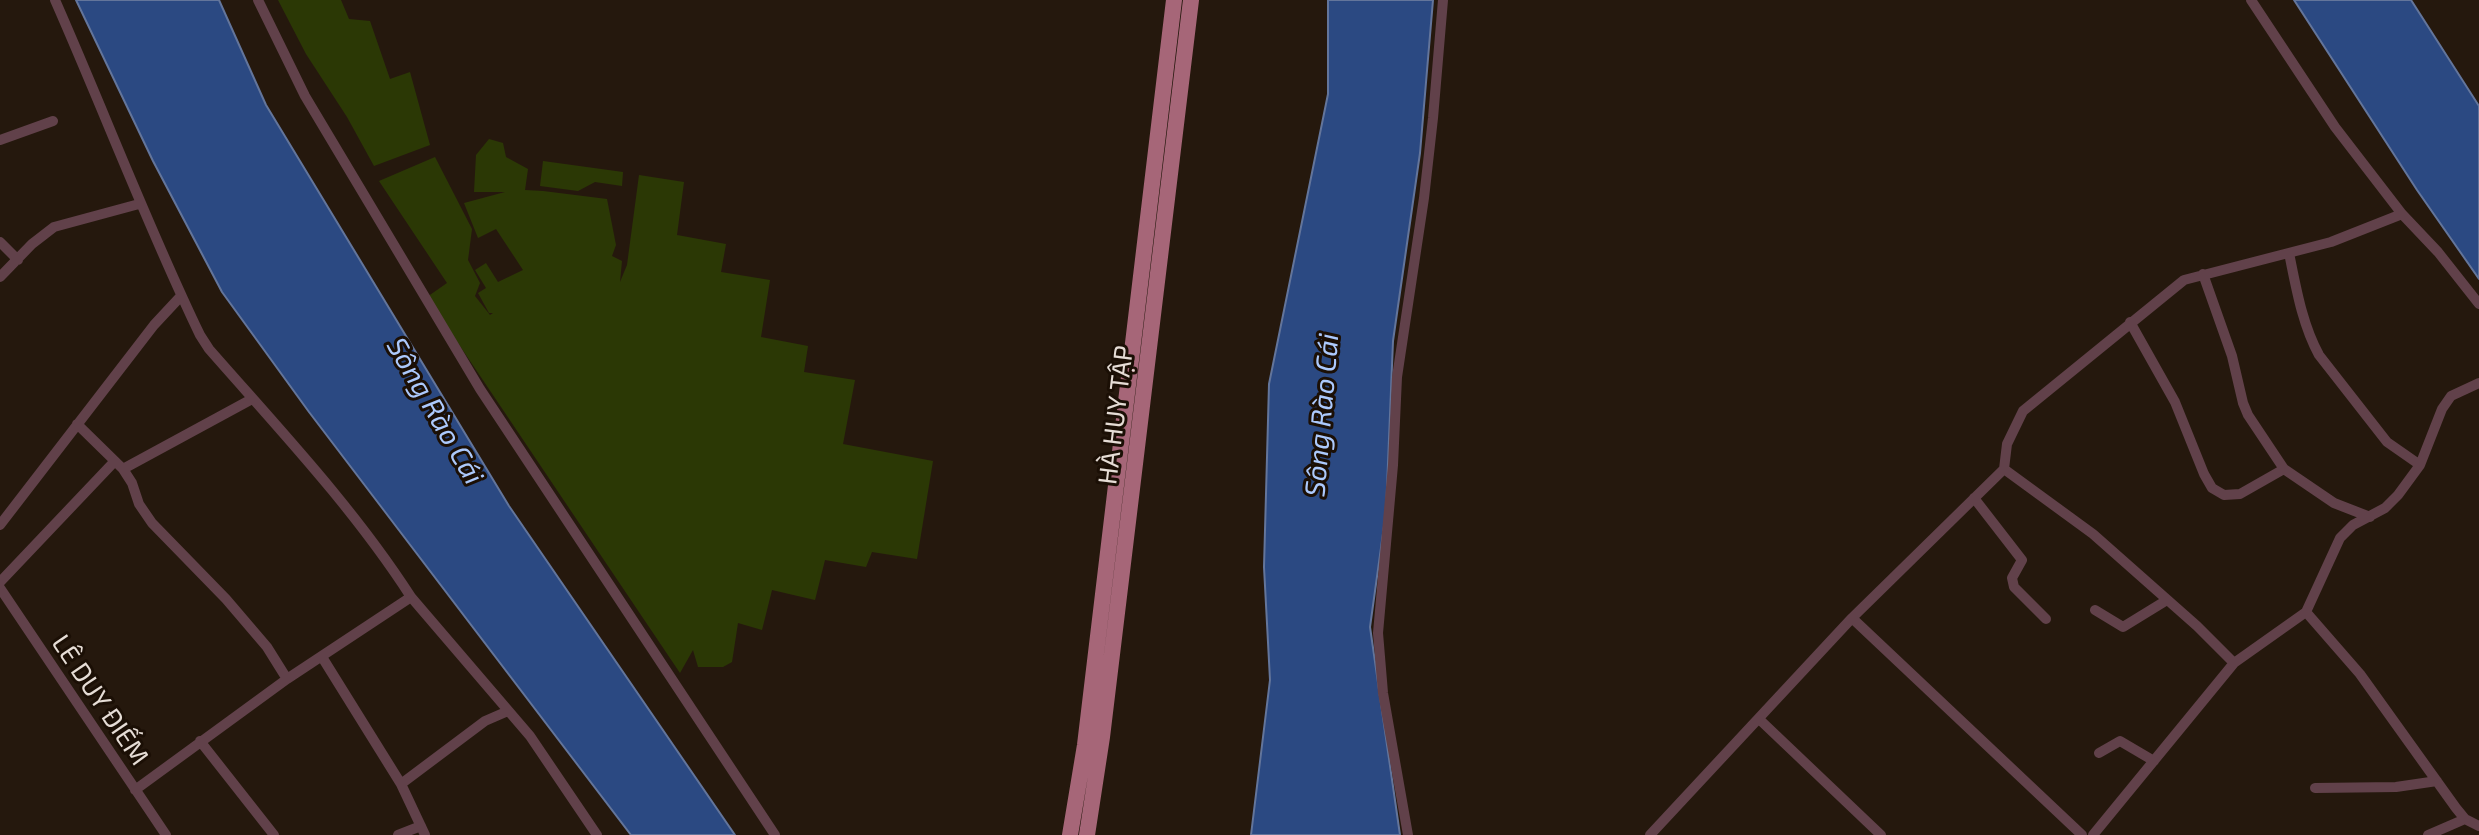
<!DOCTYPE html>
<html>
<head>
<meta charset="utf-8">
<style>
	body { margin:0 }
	canvas { display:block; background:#25180d }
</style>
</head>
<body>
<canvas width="2479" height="835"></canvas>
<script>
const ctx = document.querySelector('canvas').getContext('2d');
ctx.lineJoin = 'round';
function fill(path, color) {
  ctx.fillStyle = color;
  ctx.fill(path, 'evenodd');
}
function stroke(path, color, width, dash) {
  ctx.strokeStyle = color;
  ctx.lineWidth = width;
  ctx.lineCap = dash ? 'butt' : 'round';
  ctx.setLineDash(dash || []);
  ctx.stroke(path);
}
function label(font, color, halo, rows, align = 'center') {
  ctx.font = font + ' "Exo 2",sans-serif';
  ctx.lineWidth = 6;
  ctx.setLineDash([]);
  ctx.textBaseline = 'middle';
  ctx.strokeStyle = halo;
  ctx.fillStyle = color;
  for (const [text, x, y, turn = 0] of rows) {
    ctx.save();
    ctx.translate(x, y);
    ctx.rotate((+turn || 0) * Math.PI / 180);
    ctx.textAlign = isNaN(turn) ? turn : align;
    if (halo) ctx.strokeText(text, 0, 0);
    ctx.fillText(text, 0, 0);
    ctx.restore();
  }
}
const green = new Path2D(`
	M278,0h63l8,19 21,2 20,58 20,-7 20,73 -56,21 -27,-49 -41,-63z
	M489,139l14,4 3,14 22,12 -3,21 18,1 64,8 9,46 -4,11 10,5 -2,21 7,-17 12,-90 45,7 -7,53 49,9 -5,28 49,8 -9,57 47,9 -4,26 51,8 -12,64 90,17 -16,98 -45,-7 -6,15 -41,-7 -10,40 -43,-10 -10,40 -24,-7 -6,39 -9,5h-25l-5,-17 -13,23 -253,-376 20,-14 -68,-102 56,-24 37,72 -4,31 12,23 -5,13 15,19 3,-2h-4l-11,-20 8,-5 -11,-18 11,-7 12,19 25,-12 -27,-41 -18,9 -14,-35 41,-11h-31l2,-37z
	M543,161l80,11 -1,14 -27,-4 -17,9 -38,-5z`);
const water = new Path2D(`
	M76,0h143l47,105 243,401 226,329h-104l-322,-423 -87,-120 -69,-131z
	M1328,0h105l-13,153 -27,188 -7,171 -16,115 30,208h-149l19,-155 -6,-113 5,-183 59,-290z
	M2294,0h117l68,106v173l-62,-89z`);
const minor = new Path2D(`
	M55,0c49,111 92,225 145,335l9,14c70,80 144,158 202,248l-124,82 -152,111
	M258,0l47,96 175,293 295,446
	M2251,0l84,127 67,87 36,38 41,52
	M0,140l53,-19
	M0,242l18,18
	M2289,253c7,34 13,71 30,102l68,87 33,23
	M2203,274l29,82 11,47 5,12 36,54 50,34 36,14
	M0,277l32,-33 22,-17 85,-23
	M2130,322l45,80 29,72 8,14 12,7 16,-1 44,-25
	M77,424l46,45 9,14 7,21 13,19 74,76 41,48 20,32
	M123,469l129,-70
	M2004,469l89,65 104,92 37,37
	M1974,498l48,62 -10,18 2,9 32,32
	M0,525l154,-200 27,-29
	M0,582l114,-120
	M0,588l166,247
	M411,597l119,139 67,99
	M2095,610l28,17 44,-27
	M2306,612l34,-74 13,-13 32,-17 13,-13 22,-30 22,-56 9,-13 28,-13
	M1852,618l152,-149 3,-25 16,-33 161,-131 147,-38 71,-28
	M322,657l79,127 24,51
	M1759,719l122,116
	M200,741l74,94
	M2099,753l21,-12 34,20
	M401,784l84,-63 23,-10
	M2315,788l81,-1 41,-6
	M398,835l23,-9
	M1408,835l-25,-142 -5,-60 15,-168 4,-88 27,-179 9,-80 10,-118
	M1650,835l202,-217 230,217
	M2093,835l141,-172 72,-51 54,62 96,134 9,11 14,7
	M2428,835l37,-16`);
const primary = new Path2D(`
	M1070,835l15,-90 89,-745
	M1087,835l15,-98 89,-737`);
const streetNames = [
	["HÀ HUY TẬP",1116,415,-83],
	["LÊ DUY ĐIẾM",100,700,56]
];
const waterNames = [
	["Sông Rào Cái",435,411,60],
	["Sông Rào Cái",1322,415,-85]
];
fill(green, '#2b3805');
fill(water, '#2b4982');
stroke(water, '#63759b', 2);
stroke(minor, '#61414a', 10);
stroke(primary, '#a66678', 16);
label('26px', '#e6ddd6', '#1b0f05', streetNames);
label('italic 28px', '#acc9fc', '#1b0f05', waterNames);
</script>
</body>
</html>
